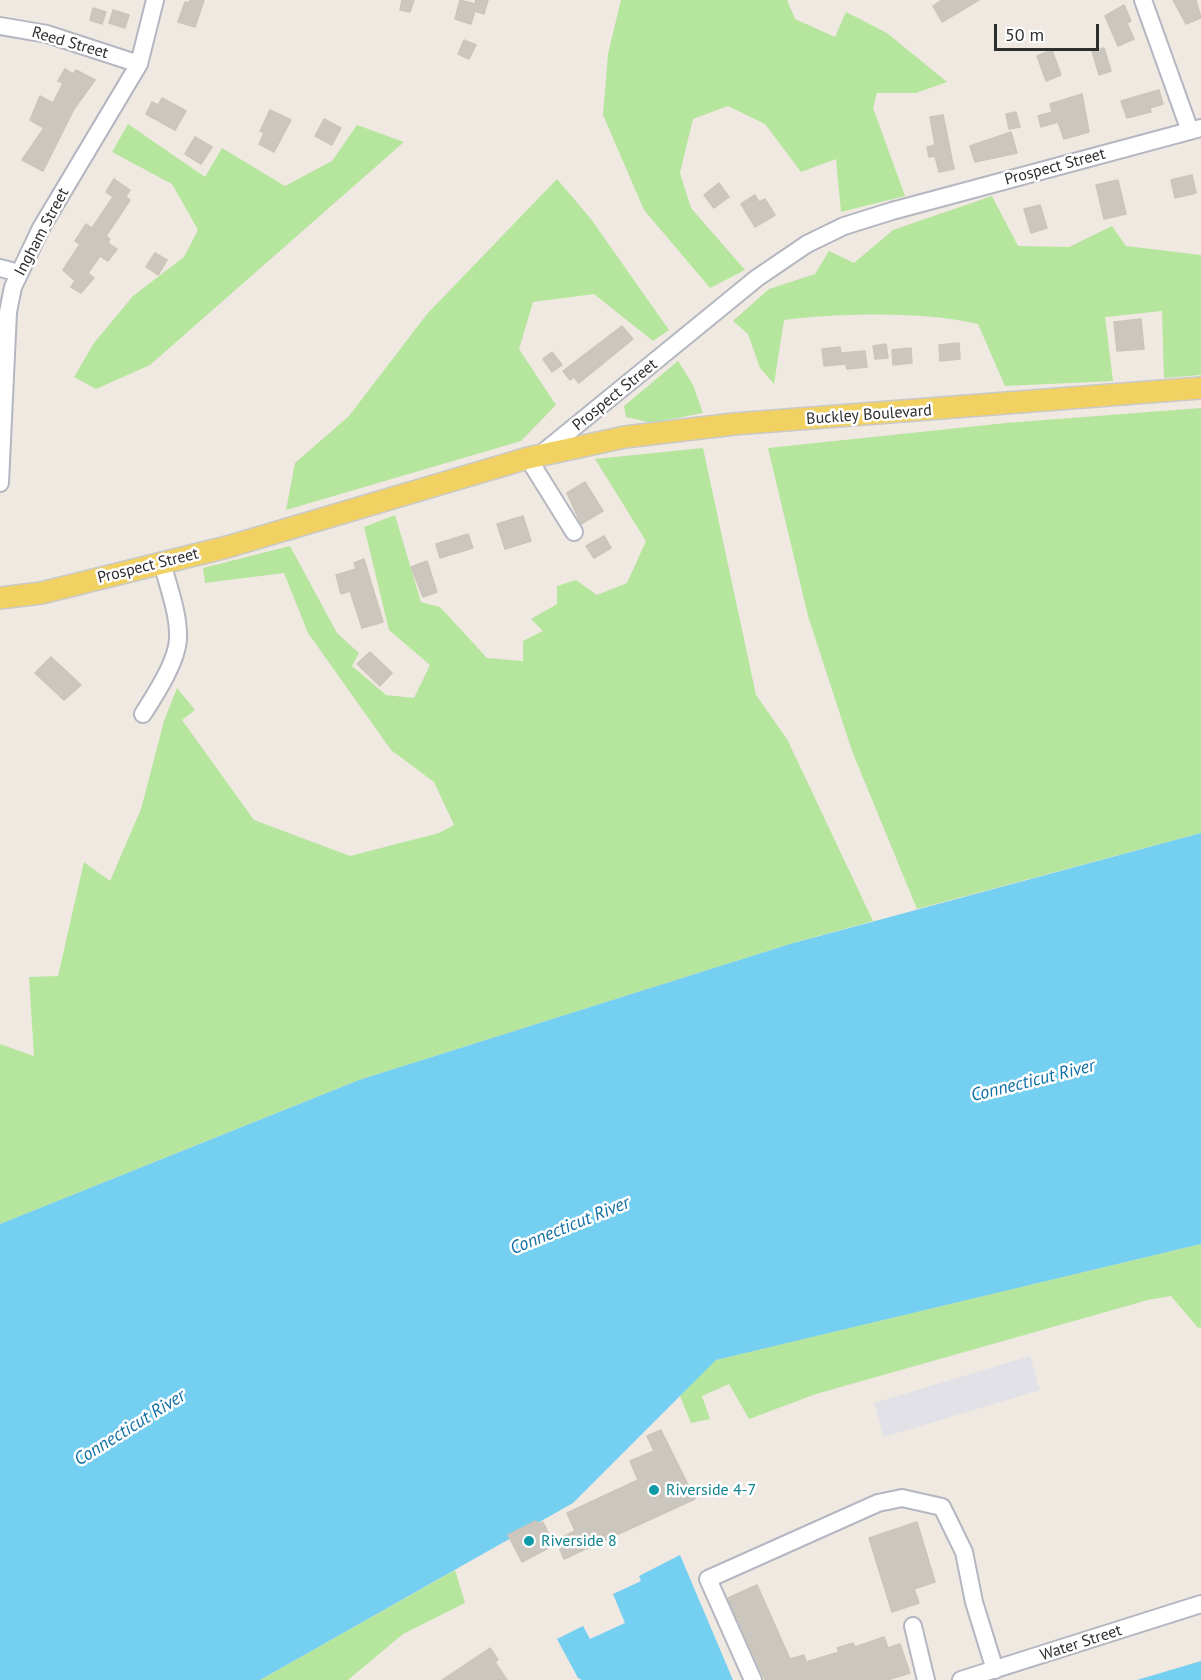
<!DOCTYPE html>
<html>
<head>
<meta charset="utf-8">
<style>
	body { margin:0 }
	#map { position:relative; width:1201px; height:1680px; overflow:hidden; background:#efe9e1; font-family:"PT Sans",sans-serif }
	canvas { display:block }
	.scale { position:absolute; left:994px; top:24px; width:105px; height:27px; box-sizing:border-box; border:3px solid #2e2e2e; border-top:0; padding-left:8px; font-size:18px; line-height:21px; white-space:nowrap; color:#2e2e2e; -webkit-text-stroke:4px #fff; paint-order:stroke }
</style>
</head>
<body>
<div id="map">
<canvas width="1201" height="1680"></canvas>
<div class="scale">50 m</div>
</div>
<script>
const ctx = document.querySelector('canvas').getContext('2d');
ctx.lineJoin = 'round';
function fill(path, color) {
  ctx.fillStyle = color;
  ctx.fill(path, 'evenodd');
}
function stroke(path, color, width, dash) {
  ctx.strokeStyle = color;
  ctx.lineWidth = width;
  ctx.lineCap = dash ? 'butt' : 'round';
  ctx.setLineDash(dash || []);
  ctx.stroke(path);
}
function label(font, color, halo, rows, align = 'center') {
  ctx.font = font + ' "PT Sans",sans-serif';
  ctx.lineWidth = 5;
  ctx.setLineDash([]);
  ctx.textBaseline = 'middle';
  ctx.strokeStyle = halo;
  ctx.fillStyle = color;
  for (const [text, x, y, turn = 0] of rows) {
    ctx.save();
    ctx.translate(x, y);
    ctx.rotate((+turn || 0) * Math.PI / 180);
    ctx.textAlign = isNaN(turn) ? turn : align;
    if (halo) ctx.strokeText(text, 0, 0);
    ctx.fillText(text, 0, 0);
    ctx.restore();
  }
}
const industrial = new Path2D(`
	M1030,1356l10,34 -156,47 -10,-34z`);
const green = new Path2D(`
	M621,0h166l8,19 40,18 11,-25 41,21 60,49 -31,11h-39l-4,15 32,88 -64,16 -5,-53 -35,13 -36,-48 -37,-18 -35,13 -13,54 11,35 54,62 -35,18 -66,-78 -41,-95 5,-61z
	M128,124l77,53 17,-29 63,38 47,-25 25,-36 47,17 -254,223 -54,24 -22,-12 20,-34 39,-47 51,-39 14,-27 -26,-46 -60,-32z
	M557,179l34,40 78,111 -16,11 -59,-47 -61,8 -14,47 37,56 -35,36 -235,69 9,-47 54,-47 78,-102z
	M992,196l26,50 51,1 43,-21 14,20 75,9v120l-37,3 -2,-67 -57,6 8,64 -108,5 -27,-62c-53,-13 -139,-11 -194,-4l-10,64 -14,-16 -12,-34 -15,-13 36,-32 46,-15 14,-23 25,12 39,-33z
	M678,361l15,24 10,28 -51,10 -26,-6 -2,-11z
	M1201,408v425l-284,76 -65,-158 -44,-135 -40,-168 238,-25z
	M703,448l53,247 31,44 86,182 -83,23 -431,136 -359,144v-180l34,12 -5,-79 29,-1 26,-114 26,19 31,-72 23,-88 13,-33 18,22 -13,10 72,100 96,36 89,-23 15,-8 -20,-43 -43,-32 -83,-117 -24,-60 -79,10 -2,-15 87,-22 47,87 22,20 -7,13 34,29 28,3 16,-33 -41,-35 -25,-103 31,-12 26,87 19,5 47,51 36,3v-20l20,-10 -12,-12 26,-15v-18l19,-6 21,15 30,-12 19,-42 -51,-82z
	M1201,1244v83l-3,1 -27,-32 -23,4 -332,94 -67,25 -20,-35 -27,12 8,23 -19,4 -11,-27 35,-36z
	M455,1570l10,33 -62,31 -55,46h-88z`);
const water = new Path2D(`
	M1201,833v411l-485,116 -143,143 -313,177h-260v-456l359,-144 431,-136z
	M680,1555l53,125h-151l-4,-2 -21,-39 26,-13 7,13 35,-16 -12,-29 28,-13 -2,-5z
	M1201,1661v19h-64z`);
const building = new Path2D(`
	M190,0h14l-9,27 -17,-5 7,-20 4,1z
	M402,0h12l-4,12 -10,-2z
	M460,0l15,4 1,-4h12l-4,14 -9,-3 -4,13 -16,-5z
	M942,0h37l-37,22 -9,-16z
	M1173,0h23l5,18 -15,6z
	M1124,5l7,16 -4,2 7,16 -16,7 -13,-30z
	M93,8l13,4 -4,12 -12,-4z
	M113,10l16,5 -4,13 -16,-5z
	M464,40l12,5 -7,14 -11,-5z
	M1104,48l7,23 -12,4 -7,-24z
	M1052,50l9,25 -15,6 -9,-25z
	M65,69l8,5 3,-4 19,10 -21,29 -31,62 -21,-11 22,-32 -14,-8 10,-24 13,7 10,-20 -5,-2z
	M1159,90l4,14 -13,4 1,4 -24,6 -6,-17z
	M1082,94l7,38 -25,7 -6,-17 -17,5 -3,-11 14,-4 -2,-8z
	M162,98l24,13 -11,19 -29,-16 6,-12 6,3z
	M270,110l21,10 -17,32 -15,-8 5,-11 -4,-2z
	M1016,112l4,15 -11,2 -3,-15z
	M943,115l11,54 -15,3 -4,-16 -6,1 -2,-10 8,-2 -5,-28z
	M324,119l17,9 -9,17 -17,-9z
	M1011,132l6,21 -42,9 -5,-16z
	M195,137l17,10 -11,17 -16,-10z
	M1192,175l4,18 -21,5 -4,-18z
	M114,179l16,11 -4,7 4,3 -24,36 4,3 -2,4 9,6 -9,12 -8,-5 -12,17 6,5 -13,15 -10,-6 4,-6 -12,-11 17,-26 -5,-3 11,-17 6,4 21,-31 -7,-5z
	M1118,180l8,34 -22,5 -8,-34z
	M719,183l10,14 -15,11 -10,-13z
	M755,195l4,7 6,-3 10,16 -20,12 -14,-23z
	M1040,205l7,23 -16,5 -7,-24z
	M155,253l12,7 -9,15 -12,-8z
	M1141,319l3,30 -27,2 -3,-29z
	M622,326l11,13 -54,44 -5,-6 -4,3 -7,-9z
	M959,343l1,16 -20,2 -1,-16z
	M886,344l2,14 -13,1 -2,-13z
	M840,347l1,6 24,-2 2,16 -20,2 -1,-5 -22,2 -2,-17z
	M911,348l1,15 -19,2 -1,-15z
	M552,352l10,13 -10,7 -9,-13z
	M585,482l18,29 -22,13 -14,-31z
	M523,516l8,25 -26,8 -8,-25z
	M468,534l5,14 -33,10 -4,-14z
	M604,536l7,12 -17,10 -8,-12z
	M364,559l19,63 -21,6 -12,-37 -9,3 -5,-19 20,-6 -2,-6z
	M427,561l10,31 -14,5 -12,-30z
	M370,652l22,21 -12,13 -23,-22z
	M51,657l30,28 -17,15 -29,-27z
	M661,1430l34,69 -131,60 -8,-19 19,-9 -8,-18 71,-33 -8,-19 24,-10 -7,-15z
	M536,1521l2,3 5,-2 11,23 -32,17 -14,-27z
	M917,1522l18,60 -21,7 5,14 -27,9 -23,-74z
	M757,1585l33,74 14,-4 2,7 33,-10 -2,-4 16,-5 2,4 29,-10 4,11 12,-4 10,29 -23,7h-122l-37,-82z
	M490,1648l8,12 -3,2 12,18h-65z`);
const minor = new Path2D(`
	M1143,0l47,131
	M0,26l47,8 92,30
	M0,268l19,5
	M540,455l217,-177 50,-34 37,-18 48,-15 309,-83
	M528,458l46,74
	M0,483l8,-171 5,-25 28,-59 98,-164 16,-64
	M143,714c12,-19 34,-52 35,-75 1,-26 -10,-52 -16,-77
	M913,1626l13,54
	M753,1680l-45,-101 170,-76 24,-5 40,9 22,45 10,50 21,68
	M961,1680l240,-76`);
const major = new Path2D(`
	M0,598l41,-5 186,-46 301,-89 97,-21 109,-13 467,-36`);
const markers = [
	[654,1490,6,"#0f9aa8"],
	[529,1541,6,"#0f9aa8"]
];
const streetNames = [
	["Reed Street",70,43,16],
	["Prospect Street",1055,167,-15],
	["Ingham Street",42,232,-62],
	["Prospect Street",615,395,-39],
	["Buckley Boulevard",869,415,-4],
	["Prospect Street",148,566,-14],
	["Water Street",1081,1643,-18]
];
const cultureNames = [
	["Riverside 4-7",666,1490],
	["Riverside 8",541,1541]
];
const waterNames = [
	["Connecticut River",1033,1081,-14],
	["Connecticut River",570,1226,-22],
	["Connecticut River",130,1428,-32]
];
fill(industrial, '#e3e1e8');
fill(green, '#b6e59e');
fill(water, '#75cff0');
fill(building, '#cbc7bf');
stroke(building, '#cbc5ba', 1.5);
stroke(minor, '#b4b7c1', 20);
stroke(major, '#c9c9c9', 24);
stroke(minor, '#fff', 16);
stroke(major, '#f2d163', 21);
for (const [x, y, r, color] of markers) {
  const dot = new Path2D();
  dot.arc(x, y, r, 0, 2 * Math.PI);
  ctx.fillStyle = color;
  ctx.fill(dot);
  stroke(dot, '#fff', 2);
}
label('16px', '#2e2e2e', '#fff', streetNames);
label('16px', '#0d838f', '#fff', cultureNames, 'left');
label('italic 18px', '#0d6fa3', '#fff', waterNames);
</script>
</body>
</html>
